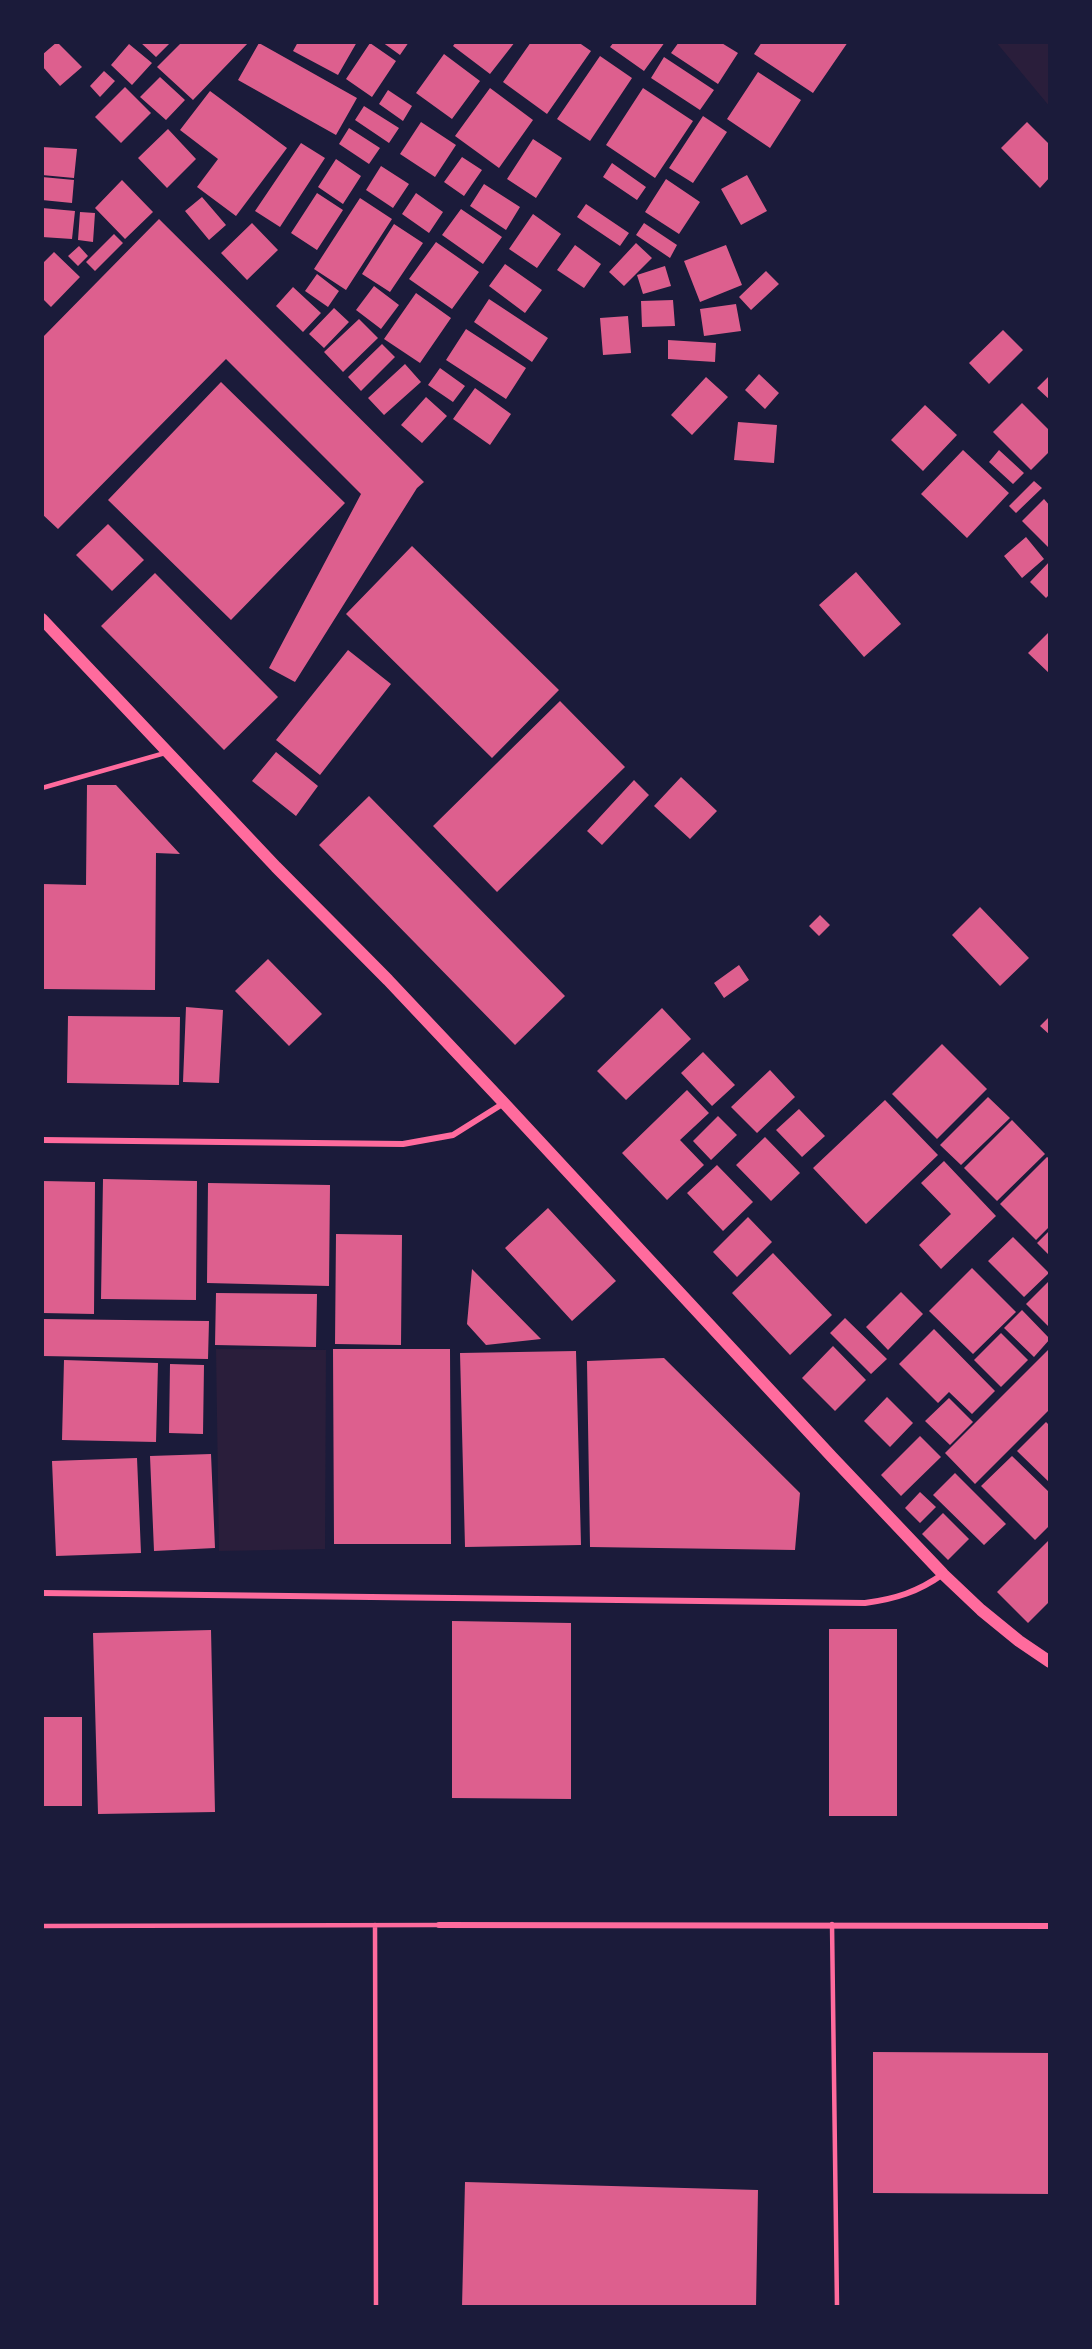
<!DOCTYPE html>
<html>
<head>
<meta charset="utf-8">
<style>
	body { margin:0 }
	#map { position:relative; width:1092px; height:2349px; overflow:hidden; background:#1b1b3a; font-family:Signika,sans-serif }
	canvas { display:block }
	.frame { position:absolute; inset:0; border:44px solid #1b1b3a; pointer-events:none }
</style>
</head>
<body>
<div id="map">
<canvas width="1092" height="2349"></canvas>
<div class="frame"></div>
</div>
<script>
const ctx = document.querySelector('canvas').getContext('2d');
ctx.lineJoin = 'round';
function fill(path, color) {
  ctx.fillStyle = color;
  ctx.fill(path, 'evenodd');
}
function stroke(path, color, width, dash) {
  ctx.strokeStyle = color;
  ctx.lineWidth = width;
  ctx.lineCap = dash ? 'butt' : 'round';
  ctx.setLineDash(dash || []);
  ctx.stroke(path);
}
const green = new Path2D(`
	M996,42h54v65z
	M216,1349l110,1 -1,199 -106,2z`);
const building = new Path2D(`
	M57,42l25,25 -22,19 -18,-20v-11z
	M140,42h31l-15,15z
	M182,42h67l-56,58 -36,-33z
	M298,42h59l-19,33 -45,-24z
	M382,42h27l-9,13z
	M456,42h59l-25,32 -37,-28z
	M531,42h47l13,9 -44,63 -44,-32z
	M614,42h51l-21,29 -34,-24z
	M679,42h41l18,11 -20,31 -47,-31z
	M762,42h86l-35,51 -59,-39z
	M259,43l98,55 -21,37 -98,-55z
	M370,43l26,18 -24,36 -26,-18z
	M129,44l23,19 -20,22 -21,-20z
	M444,54l36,27 -28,38 -36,-26z
	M600,56l32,22 -42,63 -33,-22z
	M664,57l50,33 -14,20 -49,-32z
	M104,71l11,10 -15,16 -10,-11z
	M758,72l43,28 -31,48 -43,-29z
	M160,77l25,23 -19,20 -26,-23z
	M125,87l26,26 -30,30 -26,-26z
	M490,88l43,32 -34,48 -44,-32z
	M643,88l50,33 -38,57 -49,-33z
	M388,90l24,16 -9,15 -24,-17z
	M210,91l77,57 -51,68 -39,-29 21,-28 -38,-29z
	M364,106l35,22 -10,15 -34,-23z
	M703,116l24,16 -34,51 -24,-15z
	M421,122l35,23 -21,32 -35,-23z
	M1027,122l23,23v32l-10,11 -39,-40z
	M349,128l31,20 -11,16 -30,-20z
	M168,129l28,30 -29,29 -29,-30z
	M533,139l29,19 -26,40 -29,-19z
	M301,143l24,15 -45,69 -25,-16z
	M42,147l35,2 -3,29 -32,-3z
	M462,157l20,13 -18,26 -20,-14z
	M336,159l25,17 -18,28 -25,-17z
	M612,163l34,24 -9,13 -34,-23z
	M381,166l28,18 -16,24 -27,-18z
	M747,175l20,36 -26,14 -20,-36z
	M42,177l32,3 -2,23 -30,-3z
	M666,179l34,23 -21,32 -34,-22z
	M122,180l31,32 -28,27 -30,-31z
	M484,184l36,23 -14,23 -36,-24z
	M317,193l26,17 -26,40 -26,-17z
	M416,193l27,19 -14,21 -27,-19z
	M202,197l24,28 -17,15 -24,-29z
	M360,198l32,21 -46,71 -32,-21z
	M586,204l43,29 -9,13 -43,-29z
	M42,208l33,3 -3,28 -30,-2z
	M461,209l41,28 -19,27 -41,-29z
	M80,212l15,1 -2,29 -15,-2z
	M533,214l28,20 -24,34 -28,-19z
	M159,219l265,263 -7,6 -122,194 -26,-14 92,-174 -135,-135 -168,170 -16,-15v-176z
	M252,223l26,27 -31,30 -26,-27z
	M644,223l33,22 -7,13 -34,-23z
	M394,224l29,19 -33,49 -28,-18z
	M114,234l9,9 -28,28 -9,-9z
	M436,242l43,30 -27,37 -43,-30z
	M636,243l16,15 -28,28 -15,-14z
	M575,245l26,19 -17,24 -27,-18z
	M726,245l16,40 -42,17 -16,-41z
	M79,246l9,10 -10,10 -10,-10z
	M54,252l26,25 -29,30 -9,-9v-34z
	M505,264l37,26 -17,23 -36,-27z
	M665,266l6,20 -28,8 -6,-19z
	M766,271l13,13 -28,26 -12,-13z
	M317,274l22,17 -11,16 -23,-16z
	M374,286l25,19 -18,24 -25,-19z
	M293,287l28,26 -18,19 -27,-26z
	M416,293l35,25 -31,45 -36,-24z
	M489,299l59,39 -16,24 -58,-40z
	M673,300l2,26 -33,1 -1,-26z
	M736,304l5,27 -37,5 -4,-27z
	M334,308l15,14 -25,26 -15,-14z
	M628,316l3,37 -28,2 -3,-37z
	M359,319l19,19 -35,34 -19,-20z
	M466,329l60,39 -20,31 -60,-39z
	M1003,330l20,20 -34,34 -20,-21z
	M668,340l48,3 -1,19 -47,-3z
	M382,344l13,13 -34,34 -13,-14z
	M405,364l16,18 -37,33 -16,-17z
	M440,368l25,18 -12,16 -25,-17z
	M759,374l20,19 -14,16 -20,-19z
	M1050,375v25l-13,-12z
	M706,377l22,20 -36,38 -21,-20z
	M221,382l124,121 -114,117 -123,-120z
	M475,388l36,26 -21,31 -37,-26z
	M426,397l21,19 -25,27 -21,-18z
	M1022,403l28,28v20l-19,19 -38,-38z
	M925,405l32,30 -34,36 -32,-31z
	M738,422l39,3 -3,38 -40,-3z
	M963,450l46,43 -42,45 -46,-44z
	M999,450l25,23 -11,11 -24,-22z
	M1034,481l8,7 -26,25 -7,-7z
	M1044,499l6,7v43l-28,-28z
	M108,524l36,36 -32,31 -36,-36z
	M1026,537l18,22 -22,19 -18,-22z
	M412,546l147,144 -67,68 -146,-144z
	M1050,561v33l-4,4 -16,-16z
	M856,572l45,52 -37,33 -45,-52z
	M155,573l123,124 -54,53 -123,-124z
	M1050,631v43l-22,-21z
	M348,650l43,34 -71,91 -44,-35z
	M560,701l65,66 -128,125 -64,-66z
	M276,752l42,34 -22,30 -44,-35z
	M681,777l36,34 -27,28 -36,-33z
	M634,780l15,15 -47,50 -15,-14z
	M87,785h29l64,69 -24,-1 -1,137 -113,-1v-105l44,1z
	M369,796l196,200 -50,49 -196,-200z
	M980,907l49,51 -29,28 -48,-51z
	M820,915l10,10 -11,11 -10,-10z
	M268,959l54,55 -33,32 -54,-55z
	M739,965l10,15 -25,18 -10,-15z
	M186,1007l37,3 -4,73 -36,-1z
	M662,1008l29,31 -65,61 -29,-29z
	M68,1016l112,1 -1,68 -112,-2z
	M1050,1016v19l-10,-9z
	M942,1044l45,45 -50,50 -45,-45z
	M703,1052l32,33 -23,21 -31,-33z
	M770,1070l25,27 -38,36 -26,-26z
	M687,1090l22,23 -29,27 24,25 -37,35 -45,-47z
	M988,1097l22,21 -49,47 -21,-20z
	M885,1100l53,55 -72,69 -53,-56z
	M799,1109l26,27 -23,21 -26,-27z
	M718,1116l19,19 -26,25 -18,-19z
	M1012,1120l33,34 -48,47 -33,-33z
	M765,1137l35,36 -29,28 -35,-36z
	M1047,1157l3,2v67l-14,14 -36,-36z
	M944,1161l52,55 -55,53 -22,-24 32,-31 -30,-31z
	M717,1165l36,37 -30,29 -36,-38z
	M103,1179l94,2 -1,119 -95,-1z
	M42,1181l53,1 -1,132 -52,-1z
	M208,1183l122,2 -1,101 -122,-3z
	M548,1208l68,73 -44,40 -67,-73z
	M748,1217l24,25 -35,35 -24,-25z
	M1050,1230v26l-13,-13z
	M336,1234l66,1 -1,110 -66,-1z
	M1013,1237l36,36 -25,24 -36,-36z
	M773,1253l59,62 -42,40 -58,-62z
	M972,1268l44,44 -43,42 -44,-43z
	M472,1269l69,70 -55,6 -19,-21z
	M1050,1280v48l-24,-24z
	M901,1292l22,22 -35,36 -22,-23z
	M216,1293l101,1 -1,53 -101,-2z
	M1022,1310l28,29 -16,18 -30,-29z
	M845,1318l42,41 -16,15 -41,-41z
	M42,1319l167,2 -1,38 -166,-3z
	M934,1329l61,62 -23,23 -23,-22 -11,11 -39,-39z
	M1001,1333l27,27 -27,27 -27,-27z
	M833,1346l33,34 -31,31 -33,-33z
	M1050,1348v61l-75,75 -30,-31z
	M333,1349h117l1,195h-117z
	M576,1351l5,194 -116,2 -5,-194z
	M664,1358l136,135 -5,57 -205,-3 -3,-186z
	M64,1360l94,3 -2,79 -94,-2z
	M170,1364l34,1 -1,69 -34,-1z
	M887,1397l26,26 -23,24 -26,-26z
	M949,1398l24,24 -23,23 -25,-24z
	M1046,1422l4,4v57l-33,-32z
	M920,1436l21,21 -40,39 -20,-21z
	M211,1454l4,94 -61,3 -4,-95z
	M1012,1456l38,37v32l-15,15 -54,-54z
	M137,1458l4,95 -85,3 -4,-95z
	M955,1473l51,51 -22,21 -51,-50z
	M920,1492l16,15 -16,16 -15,-15z
	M943,1513l26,26 -21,21 -26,-26z
	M1050,1539v62l-22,22 -31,-31z
	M452,1621l119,2v176l-119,-1z
	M829,1629h68v187h-68z
	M211,1630l4,182 -117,2 -5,-181z
	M42,1717h40v89h-40z
	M873,2052l177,1v141l-177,-1z
	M465,2182l293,8 -2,117h-294z`);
const service = new Path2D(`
	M42,788l123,-35
	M832,1924l5,383
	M375,1925l1,382
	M42,1926l397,-1`);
const minor = new Path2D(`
	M42,1140l361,4 50,-9 51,-32
	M42,1593l823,10c30,-4 53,-11 78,-29
	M439,1925l611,1`);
const secondary = new Path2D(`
	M42,619l234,248 112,113 116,123 328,354 111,117 38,36 38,31 31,21`);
fill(green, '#2a1e3b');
fill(building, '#dd5f8e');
stroke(service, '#ff6b9d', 4.5);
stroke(minor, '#ff6b9d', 6);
stroke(secondary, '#ff6b9d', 12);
</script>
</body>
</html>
